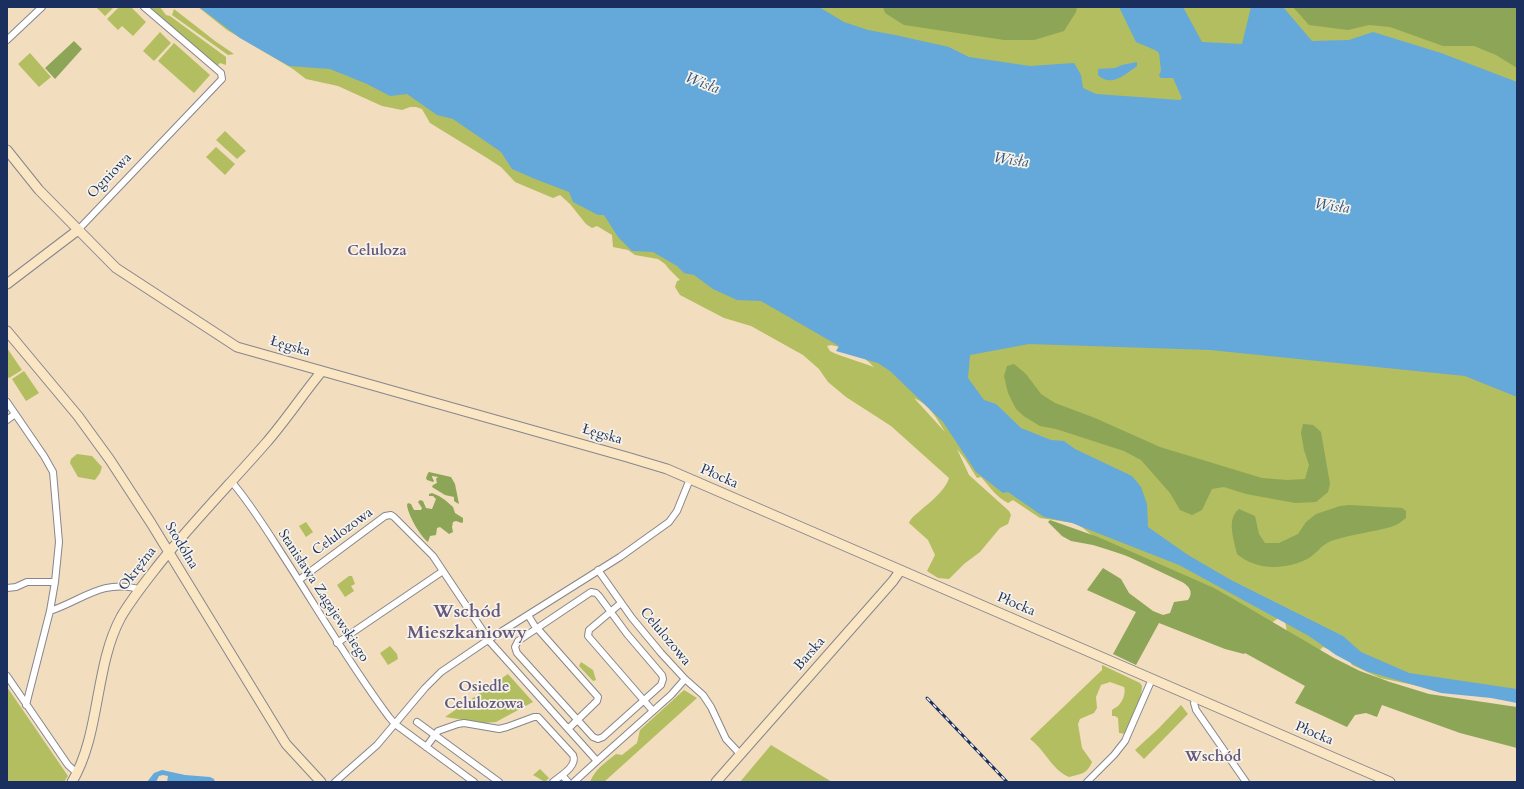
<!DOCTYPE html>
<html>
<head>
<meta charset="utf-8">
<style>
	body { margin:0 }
	#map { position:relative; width:1524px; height:789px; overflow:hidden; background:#f2ddbf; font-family:Cardo,serif }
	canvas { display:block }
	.frame { position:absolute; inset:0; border:8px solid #1b2f5e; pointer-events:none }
</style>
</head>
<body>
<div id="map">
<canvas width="1524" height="789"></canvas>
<div class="frame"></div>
</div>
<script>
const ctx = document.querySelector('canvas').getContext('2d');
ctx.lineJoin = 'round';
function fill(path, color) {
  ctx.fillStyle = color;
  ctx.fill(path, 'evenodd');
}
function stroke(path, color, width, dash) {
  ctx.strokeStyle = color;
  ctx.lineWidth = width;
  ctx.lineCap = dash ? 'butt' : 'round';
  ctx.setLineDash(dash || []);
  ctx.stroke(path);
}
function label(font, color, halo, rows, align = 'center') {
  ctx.font = font + ' Cardo,serif';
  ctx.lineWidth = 3.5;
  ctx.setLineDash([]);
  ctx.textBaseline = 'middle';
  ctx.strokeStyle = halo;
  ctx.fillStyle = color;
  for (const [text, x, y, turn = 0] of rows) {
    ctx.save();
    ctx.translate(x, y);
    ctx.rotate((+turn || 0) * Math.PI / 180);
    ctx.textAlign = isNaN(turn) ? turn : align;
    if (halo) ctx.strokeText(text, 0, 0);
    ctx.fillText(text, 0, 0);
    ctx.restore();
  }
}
const green = new Path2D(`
	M96,7h18l-9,9z
	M119,7h12l15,15 -13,14 -11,-10 -4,4 -11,-11z
	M149,7h11l6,8 4,1 56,41v8l-6,-2 -3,3z
	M198,7h1319v696l-6,-4 -88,-12 -43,-9 -28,-13 -5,-8 -24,-10 -8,8 -28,-23 -2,-11 -5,-4 -9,6 -131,-62 -30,-11 -27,-22 -9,-5 -34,-5 -27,-18 -5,3c-12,-6 -18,-16 -27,-26l-4,1 -12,-19 -8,-10 12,26 40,36 2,4 -3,9 -8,4 -20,24 -16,12 -15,15 -11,-1 -11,-7 8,-16 -7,-15 -19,-17c2,-6 8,-9 13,-14 9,-7 24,-20 27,-31l-58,-52 -45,-29 -18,-15 -9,-13 -16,-14 -52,-29 -27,-8 -44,-23 -5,-8 2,-6 3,-1 -11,-11 -4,-5 -7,-5 -23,-4 -7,-5 -15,-3 -1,-12 -15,-9 -5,2 -6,-4 -16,-20 -10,-9 -7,3 -38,-16 -14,-15 -14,-9 -57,-35 -8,-14 -6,-2h-6l-8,3 -20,-4 -44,-20 -32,-7 -13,-10 -66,-39zM831,345c17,4 31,9 43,22l-38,-13 -6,-3 -3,-5zM914,398c15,6 23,21 31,34z
	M174,9l41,32 19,13 -6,1 -56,-40z
	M160,32l11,11 -17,18 -11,-10z
	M174,43l36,32 -16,18 -36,-32z
	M30,53l21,24 -12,10 -21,-23z
	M225,131l21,20 -9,8 -21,-19z
	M216,147l19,17 -10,11 -19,-18z
	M7,348l15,22 -13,8 -2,-2z
	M24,371l15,22 -13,8 -14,-22z
	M77,454l15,2 10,11 -2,6 -5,7 -17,-3 -8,-14 1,-4z
	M306,522l7,10 -7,5 -7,-11z
	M349,576h3l3,8 -4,2 3,5 -9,6 -8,-12z
	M390,646l7,8 1,5 -10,6 -8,-12z
	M581,662l12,8 3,10 -3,1 -14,-15z
	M1102,665l38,18 2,3 -1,11 -15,37 -7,-1 -1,-15 -3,-2h-3c0,-1 0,-5 0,-6 2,-2 5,-3 6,-4 5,-5 8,-13 6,-19l-14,-5 -9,3 -5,12 1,11 -3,5 -14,6 -2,5 4,24 10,14c-5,12 -11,12 -23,15 -17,-7 -24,-27 -39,-38l72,-69z
	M508,674l25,28 -37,20 -12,1 -39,-6z
	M7,687l61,89 -4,6h-57z
	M684,690l13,8 -93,84h-14c5,-13 15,-19 26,-28l6,1 15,-12 3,-13z
	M1181,705l7,9 -44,45 -9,-9 24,-22z
	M771,745l61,37h-92z
	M540,769l9,9 -4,4 -12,-7z`);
const forest = new Path2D(`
	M883,7h194l-1,5 -12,19 -30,9h-30l-100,-15 -19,-12z
	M1293,7h224v61l-21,-13 -22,-9h-31l-53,-19 -21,-2 -21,5 -39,-5z
	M74,41l8,8 -27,30 -10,-11z
	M1014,364l12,10 15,20 14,9 40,15 65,29 102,31 25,2 18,-1 4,-14 -5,-15 -3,-17 2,-9 10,1 8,7 9,52 -2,8 -12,10 -21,1 -49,-9 -22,-7 -12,2 -10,21 -10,5 -12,-5 -10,-17 -29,-33 -17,-9 -68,-22 -16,-3 -15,-9 -9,-8 -8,-16 -4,-17 3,-10z
	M429,472l22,5 4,7 4,20 -2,-1 -3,-2v-4l-9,-2 -13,-8 1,-2 4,-2 -1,-4 2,-2 -6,-1v1l2,4 -1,1 -6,-2 -1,-2 2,-5z
	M432,493l7,3 6,4 8,7 2,6 8,5v4l-1,1 -6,-2 -3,1 -1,5 1,5 -4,2 -9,-7 -3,1 -1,7 -6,1 -2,6c-8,-6 -20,-27 -21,-37l1,-2 3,1 3,6h7l1,-2 -4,-6 2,-2 3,1 3,7 6,1 4,-10 -3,-3h-4v-2z
	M1349,505l53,3 4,3v7l-8,6 -7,3c-19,5 -43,8 -60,14 -10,4 -14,12 -22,17 -21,12 -53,13 -72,-4 -3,-14 -11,-35 2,-45l16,7 4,18 6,9h14l19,-9 8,-12 10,-8 24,-8z
	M1050,520l48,17 116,51 21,12 99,58 26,13 30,11 39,12 88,13v41l-57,-15 -78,-28 -5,12 -11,-4 -11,2 -8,12 -52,-24 10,-17 -60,-33 -1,1 -19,-5 -66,-26 -23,42 -23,-11 23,-42 -49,-22 16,-22 18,11 8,14 24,18 10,4 7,-2 4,-11 14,-2c6,-8 1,-14 -6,-18l-57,-27 -32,-10 -22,-4 -9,-5 -14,-14z`);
const water = new Path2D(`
	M199,7h620l25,15 24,8 27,5 54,12 20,10 61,9 44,-3 7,12 2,13 13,6 84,6 2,-2 -1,-2 -8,-18h-12l-2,-2 2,-6 -2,-17 -4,-3 -19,-8 -17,-35h64l19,35 40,2 9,-37h32l29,34 37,-1 24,-8 68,21 76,29v315l-52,-21 -255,-26 -181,-6 -59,11 -2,23 16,22 12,4 25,24 30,12 13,1 11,8 57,27 9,11 6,17 1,23 40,28 43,25 112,56 18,16 48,21 108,16v14l-26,-5 -50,-5 -75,-22 -30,-16 -27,-19 -130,-71 -107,-42 -28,-6 -36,-25 -5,1 -27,-21 -33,-50 -53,-51 -12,-8 -42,-12 3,-5 -78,-45 -24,-1 -24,-11 -19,-14 -10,-2 -7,-7 -24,-14 -21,-1 -14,-14 -14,-22h-6l-25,-13 -4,-10 -34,-13 -23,-10 -11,-17 -48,-33 -16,-4 -30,-21 -17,2 -23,-12 -37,-15 -41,-3 -49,-28z
	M1137,62v4c-11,8 -26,22 -39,9v-6l17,-1 7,-3z
	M162,770l23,5 25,2 4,2 1,3h-48l1,-6 -5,-1 -4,1 -3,6h-9l7,-9z`);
const street = new Path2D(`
	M7,40l35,-33
	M78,230l144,-151 -1,-6 -77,-66
	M7,402l37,54 9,16 6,70 -4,40 -5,29 -24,94
	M7,420l8,-6
	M231,481c19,22 35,48 51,73 35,54 68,111 107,163l6,7 79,58
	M598,570l34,48 29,35 24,26 18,16 8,12 15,32 14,15
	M299,580l86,-64 6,-1 3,2 39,39 58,87 106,118 74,-66 14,-16
	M7,588l9,-1 11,-5h28
	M591,592l5,1 3,3 28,38 35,41 1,4 -2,6 -58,52 -5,2 -5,-2 -76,-84 -2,-6 3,-6z
	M621,603l-32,27 -1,6 65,75
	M50,611c33,-11 52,-32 89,-22
	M528,615l8,13
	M537,628l61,69 -1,4 -29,28
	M337,643l106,-72
	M7,676l61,89 9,8
	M1196,698l-2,5 2,7 50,72
	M417,722l82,60
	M426,747l12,-16 20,-7 6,-1 35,6 8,-2 27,-10h4l35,38c5,11 -13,21 -20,27
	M562,775l6,7
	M335,782l42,-37 48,-57 16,-16 47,-32 132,-83 49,-35 8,-11 13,-32
	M574,782l23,-21
	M1087,782l27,-27 11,-14 27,-62`);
const secondary = new Path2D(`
	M7,150l32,40 77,78 121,79 390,110 40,12 723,313
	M7,284l71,-54
	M7,331l71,85 32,44 41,63 135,221 35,38
	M72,782c29,-49 22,-115 49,-165 11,-19 25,-36 39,-54 34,-42 71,-80 106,-120 20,-23 37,-49 56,-72
	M716,782l177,-201 7,-10`);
const rail = new Path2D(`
	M927,698l80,84`);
const streetNames = [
	["Ogniowa",110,176,-46],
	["Łęgska",290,347,16],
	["Łęgska",602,435,16],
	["Płocka",719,477,24],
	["Celulozowa",343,532,-36],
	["Stodólna",181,546,59],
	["Okrężna",138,569,-52],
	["Stanisława Zagajewskiego",323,596,57],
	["Płocka",1016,605,23],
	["Celulozowa",665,637,50],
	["Barska",810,654,-49],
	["Płocka",1314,734,23]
];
const waterNames = [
	["Wisła",702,84,21],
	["Wisła",1011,161,8],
	["Wisła",1332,207,8]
];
const neighbourhoodNames = [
	["Celuloza",377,252],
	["Osiedle",484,688],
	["Celulozowa",484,705],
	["Wschód",1213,758]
];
const districtNames = [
	["Wschód",467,613],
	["Mieszkaniowy",467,634]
];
fill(green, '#b2be5f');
fill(forest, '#8da556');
fill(water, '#65a8da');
stroke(street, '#86868e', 8);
stroke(secondary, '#86868e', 11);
stroke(street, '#fff', 6);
stroke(secondary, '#fbe6c4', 9);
stroke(rail, '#1b2f5e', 3);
stroke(rail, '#f7f3e8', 1.5, [4.5]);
label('14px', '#1b2f5e', '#f7f3e8', streetNames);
label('italic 15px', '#315383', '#f7f3e8', waterNames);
label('bold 15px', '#64577e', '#f7f3e8', neighbourhoodNames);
label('bold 18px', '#64577e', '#f7f3e8', districtNames);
</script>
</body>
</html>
